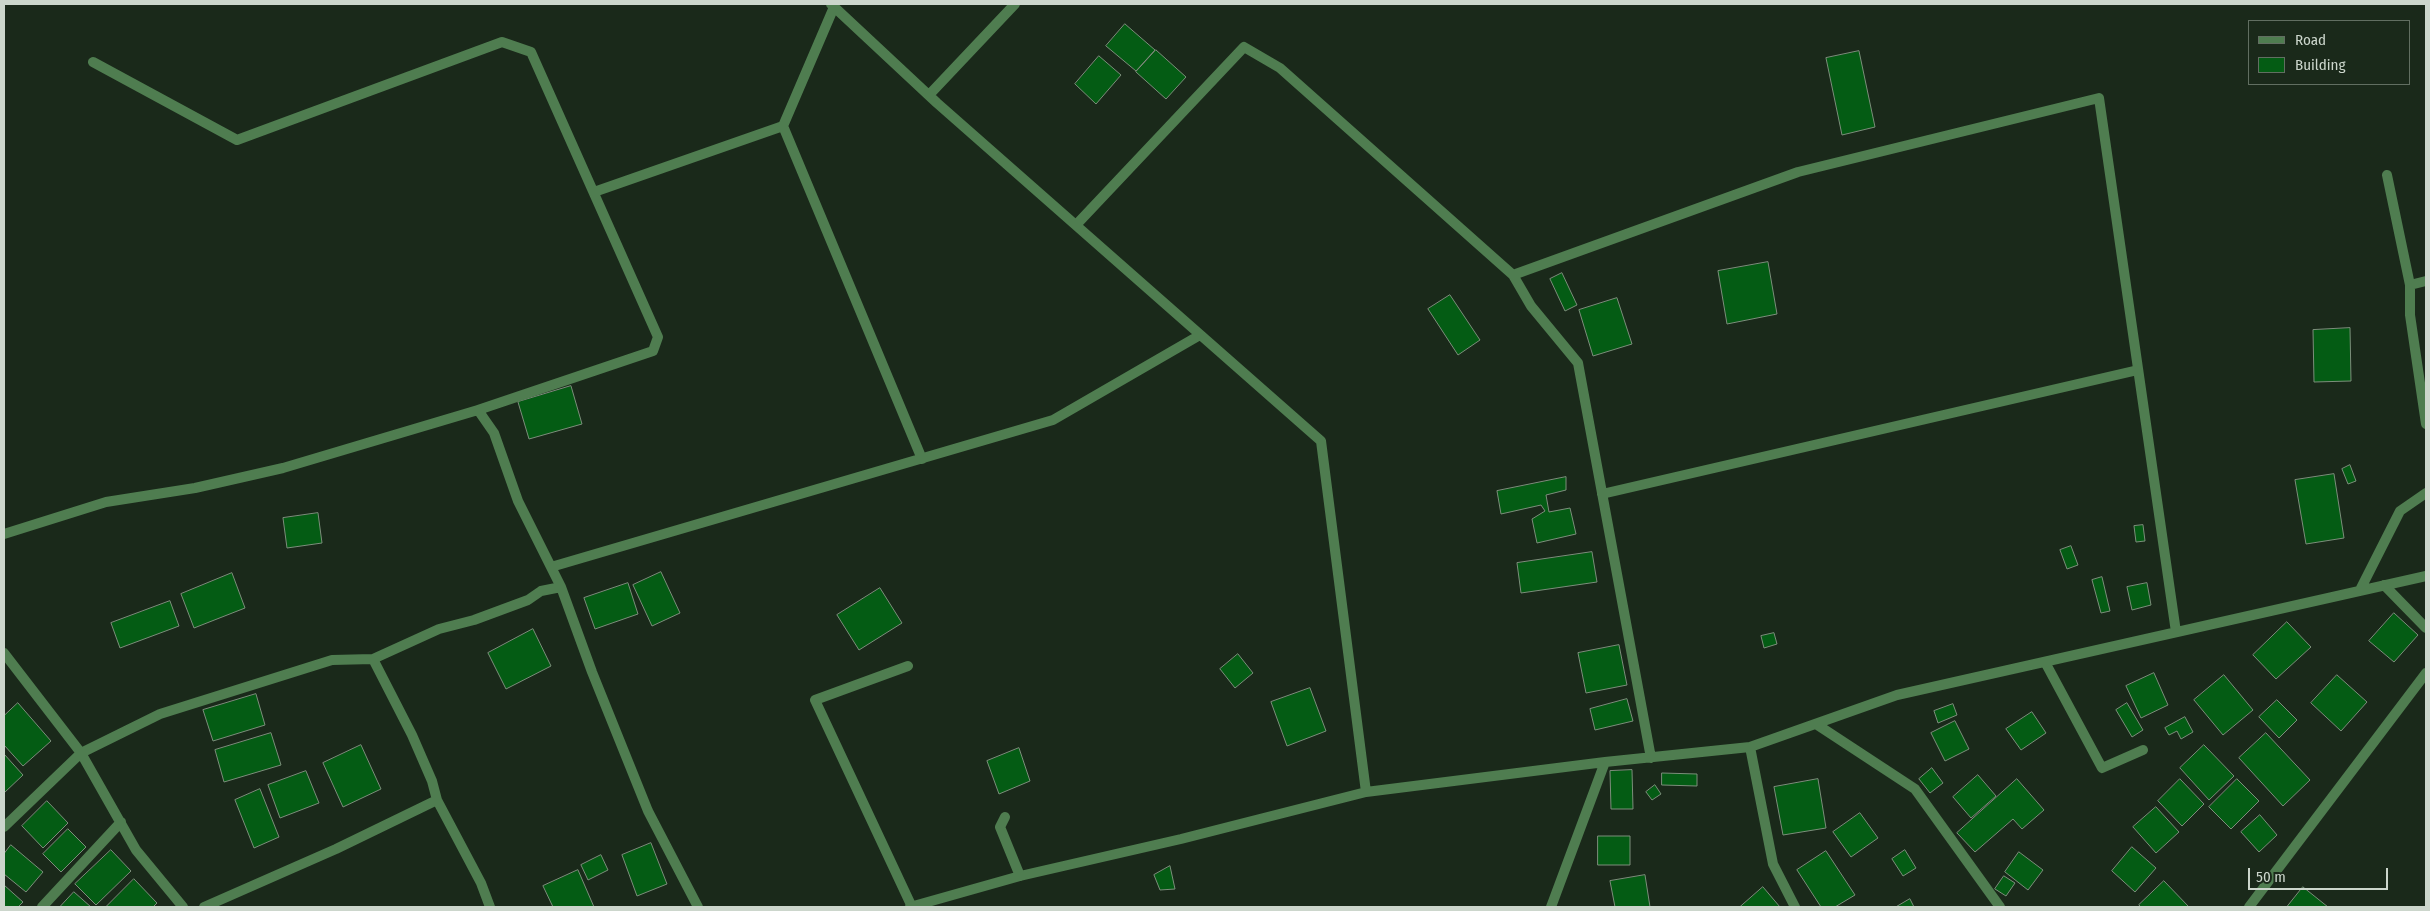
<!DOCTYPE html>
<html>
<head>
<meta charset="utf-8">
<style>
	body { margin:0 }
	#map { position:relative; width:2430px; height:911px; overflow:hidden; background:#1a291a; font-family:"Fira Sans Condensed",sans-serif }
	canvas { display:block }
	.frame { position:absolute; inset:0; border:5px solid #ccd6cc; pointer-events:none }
	.legend { position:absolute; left:2248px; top:20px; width:162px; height:65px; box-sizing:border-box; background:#1a291a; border:1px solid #616e61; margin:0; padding:6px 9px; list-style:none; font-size:15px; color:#ccd6cc }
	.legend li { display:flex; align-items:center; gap:10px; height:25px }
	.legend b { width:25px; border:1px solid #616e61 }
	.scale { position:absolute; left:2248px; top:868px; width:140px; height:22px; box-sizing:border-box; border:2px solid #ccd6cc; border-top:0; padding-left:6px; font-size:15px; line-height:18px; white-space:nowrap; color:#ccd6cc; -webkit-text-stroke:4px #1a291a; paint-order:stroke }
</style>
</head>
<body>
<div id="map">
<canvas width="2430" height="911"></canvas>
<div class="frame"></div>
<ul class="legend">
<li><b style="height:6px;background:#4f7d50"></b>Road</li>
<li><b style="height:14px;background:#045c14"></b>Building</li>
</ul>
<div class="scale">50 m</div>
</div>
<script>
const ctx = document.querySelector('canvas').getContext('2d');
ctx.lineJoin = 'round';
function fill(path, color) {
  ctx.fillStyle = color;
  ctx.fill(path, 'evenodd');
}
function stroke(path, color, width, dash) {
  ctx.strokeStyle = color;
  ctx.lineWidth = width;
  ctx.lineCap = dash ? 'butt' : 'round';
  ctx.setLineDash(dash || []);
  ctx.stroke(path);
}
const building = new Path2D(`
	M1125,24l30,26 -19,21 -30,-25z
	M1156,50l30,27 -20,22 -30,-27z
	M1859,51l16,76 -33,8 -16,-77z
	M1099,56l22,19 -25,29 -21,-20z
	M1768,262l9,52 -50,10 -9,-53z
	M1562,273l15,32 -12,6 -15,-32z
	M1450,295l30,45 -22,15 -30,-46z
	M1617,298l15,46 -39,12 -14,-46z
	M2350,328l1,53 -37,1 -1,-52z
	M571,386l11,38 -53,15 -11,-37z
	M2350,465l6,16 -8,3 -6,-15z
	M2334,474l10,64 -38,6 -11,-64z
	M1566,477v13l-20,5 3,17 21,-4 6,26 -39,9 -5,-24 13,-8 -4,-6 -40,9 -4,-23z
	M318,513l4,30 -35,5 -4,-30z
	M2143,525l2,16 -9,1 -2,-16z
	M2071,546l7,19 -11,4 -7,-19z
	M1592,552l5,30 -76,11 -4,-30z
	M661,572l19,41 -28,13 -19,-41z
	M232,573l13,35 -51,20 -13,-34z
	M2102,577l8,34 -9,2 -9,-33z
	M628,583l10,31 -43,15 -11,-31z
	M2147,583l4,22 -19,5 -5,-23z
	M880,588l22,35 -43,27 -22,-35z
	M170,601l9,25 -59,22 -9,-25z
	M2394,613l24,22 -24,27 -25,-21z
	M2287,622l24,25 -35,32 -23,-24z
	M533,629l18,37 -45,23 -18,-36z
	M1774,633l3,11 -13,4 -3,-12z
	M1619,645l8,40 -41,8 -8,-40z
	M1238,654l15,19 -18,15 -15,-19z
	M2154,673l14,32 -27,13 -15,-32z
	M2224,675l29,35 -30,25 -29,-35z
	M2337,675l30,27 -26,29 -30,-28z
	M1310,688l16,43 -39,15 -16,-44z
	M256,694l9,31 -52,16 -10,-31z
	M1627,699l6,22 -38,9 -5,-21z
	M2277,700l20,20 -18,18 -20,-21z
	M18,703l33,38 -28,25 -19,-21v-29z
	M2127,703l16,27 -11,7 -16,-27z
	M1953,704l4,11 -19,8 -4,-12z
	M2032,712l14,21 -25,17 -15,-21z
	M2185,717l8,15 -12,7 -4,-8 -8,4 -4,-7z
	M1955,721l14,28 -24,12 -14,-28z
	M271,733l10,32 -57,17 -9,-32z
	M2266,733l44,47 -27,26 -44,-48z
	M361,745l20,44 -38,18 -20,-44z
	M2204,745l30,31 -25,24 -29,-32z
	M1019,748l11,33 -31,13 -12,-33z
	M4,754l19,21 -19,18z
	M1932,768l11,15 -13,10 -11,-14z
	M1632,770l1,39h-22l-1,-38z
	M306,771l13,32 -39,15 -12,-33z
	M1662,773l35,1v12l-35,-1z
	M1978,775l18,21 -25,22 -18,-21z
	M1818,779l8,49 -43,7 -9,-48z
	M2017,779l27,31 -22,19 -9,-10 -38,33 -18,-19z
	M2180,779l24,25 -22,22 -24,-25z
	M2237,779l22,22 -28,28 -22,-22z
	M1655,785l6,9 -9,6 -6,-8z
	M260,789l19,48 -25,11 -19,-48z
	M47,801l21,22 -25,25 -21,-22z
	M2156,807l23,25 -23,21 -23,-26z
	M1860,813l18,25 -27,19 -18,-25z
	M2260,815l17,20 -18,17 -18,-20z
	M68,829l18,18 -25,25 -18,-18z
	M1598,836h32v29h-32z
	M651,843l16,41 -30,12 -15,-41z
	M11,845l32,27 -17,20 -22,-18v-20z
	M2132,847l24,21 -21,24 -23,-21z
	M111,850l20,21 -35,34 -21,-21z
	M1905,850l11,18 -13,8 -11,-17z
	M1826,851l29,44 -20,12h-14l-24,-37z
	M2019,852l24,18 -15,20 -23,-18z
	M601,855l7,15 -20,10 -7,-15z
	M1170,866l5,23 -15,1 -6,-15z
	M578,870l16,37h-41l-10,-21z
	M1645,875l5,32h-35l-5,-26z
	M2004,876l11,7 -9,13 -11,-7z
	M134,879l23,24 -4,4h-47z
	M2164,881l25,26h-48l-2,-2z
	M4,885l19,17 -5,5h-14z
	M1763,887l17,20h-40z
	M2303,887l25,20h-41z
	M74,892l17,15h-31z
	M1910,899l4,8h-18z`);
const service = new Path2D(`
	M908,666l-93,34 97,207`);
const minor = new Path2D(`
	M831,4l106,99 384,338 45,351
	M93,62l144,78 265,-98 29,10 127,285 -5,14 -175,59
	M929,95l86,-91
	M783,126l51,-119
	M2387,175l23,110
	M594,192l189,-66 139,333
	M1076,225l168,-178 36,21 233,207 18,31 47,57 73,395
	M1513,275l285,-103 301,-74 77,534
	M2426,281l-16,4v30l16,109
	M1602,494l536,-124
	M4,534l102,-32 89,-14 88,-20 195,-58 16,23 24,68 43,86 31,85 56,139 50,96
	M551,567l502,-147 147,-85
	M2384,585l42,43
	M2360,590l40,-79 26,-18
	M4,653l77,100 55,97 47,57
	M373,659l66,-30 35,-9 54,-20 13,-9 20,-4
	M2045,662l57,106 41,-18
	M1816,724l99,65 85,118
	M1750,747l23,117 22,43
	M1005,817l-5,10 20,49
	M4,827l77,-74 79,-39 172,-54 41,-1 39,76 20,46 5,19 44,83 9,24
	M42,907l79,-85
	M204,907l132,-58 101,-49
	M910,907l110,-31 161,-37 185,-47 239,-30 145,-15 147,-52 529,-119
	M1551,907l54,-145
	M2249,907l177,-234`);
fill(building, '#045c14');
stroke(building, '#7c8e7b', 1);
stroke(service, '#4f7d50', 10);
stroke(minor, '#4f7d50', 10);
</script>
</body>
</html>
